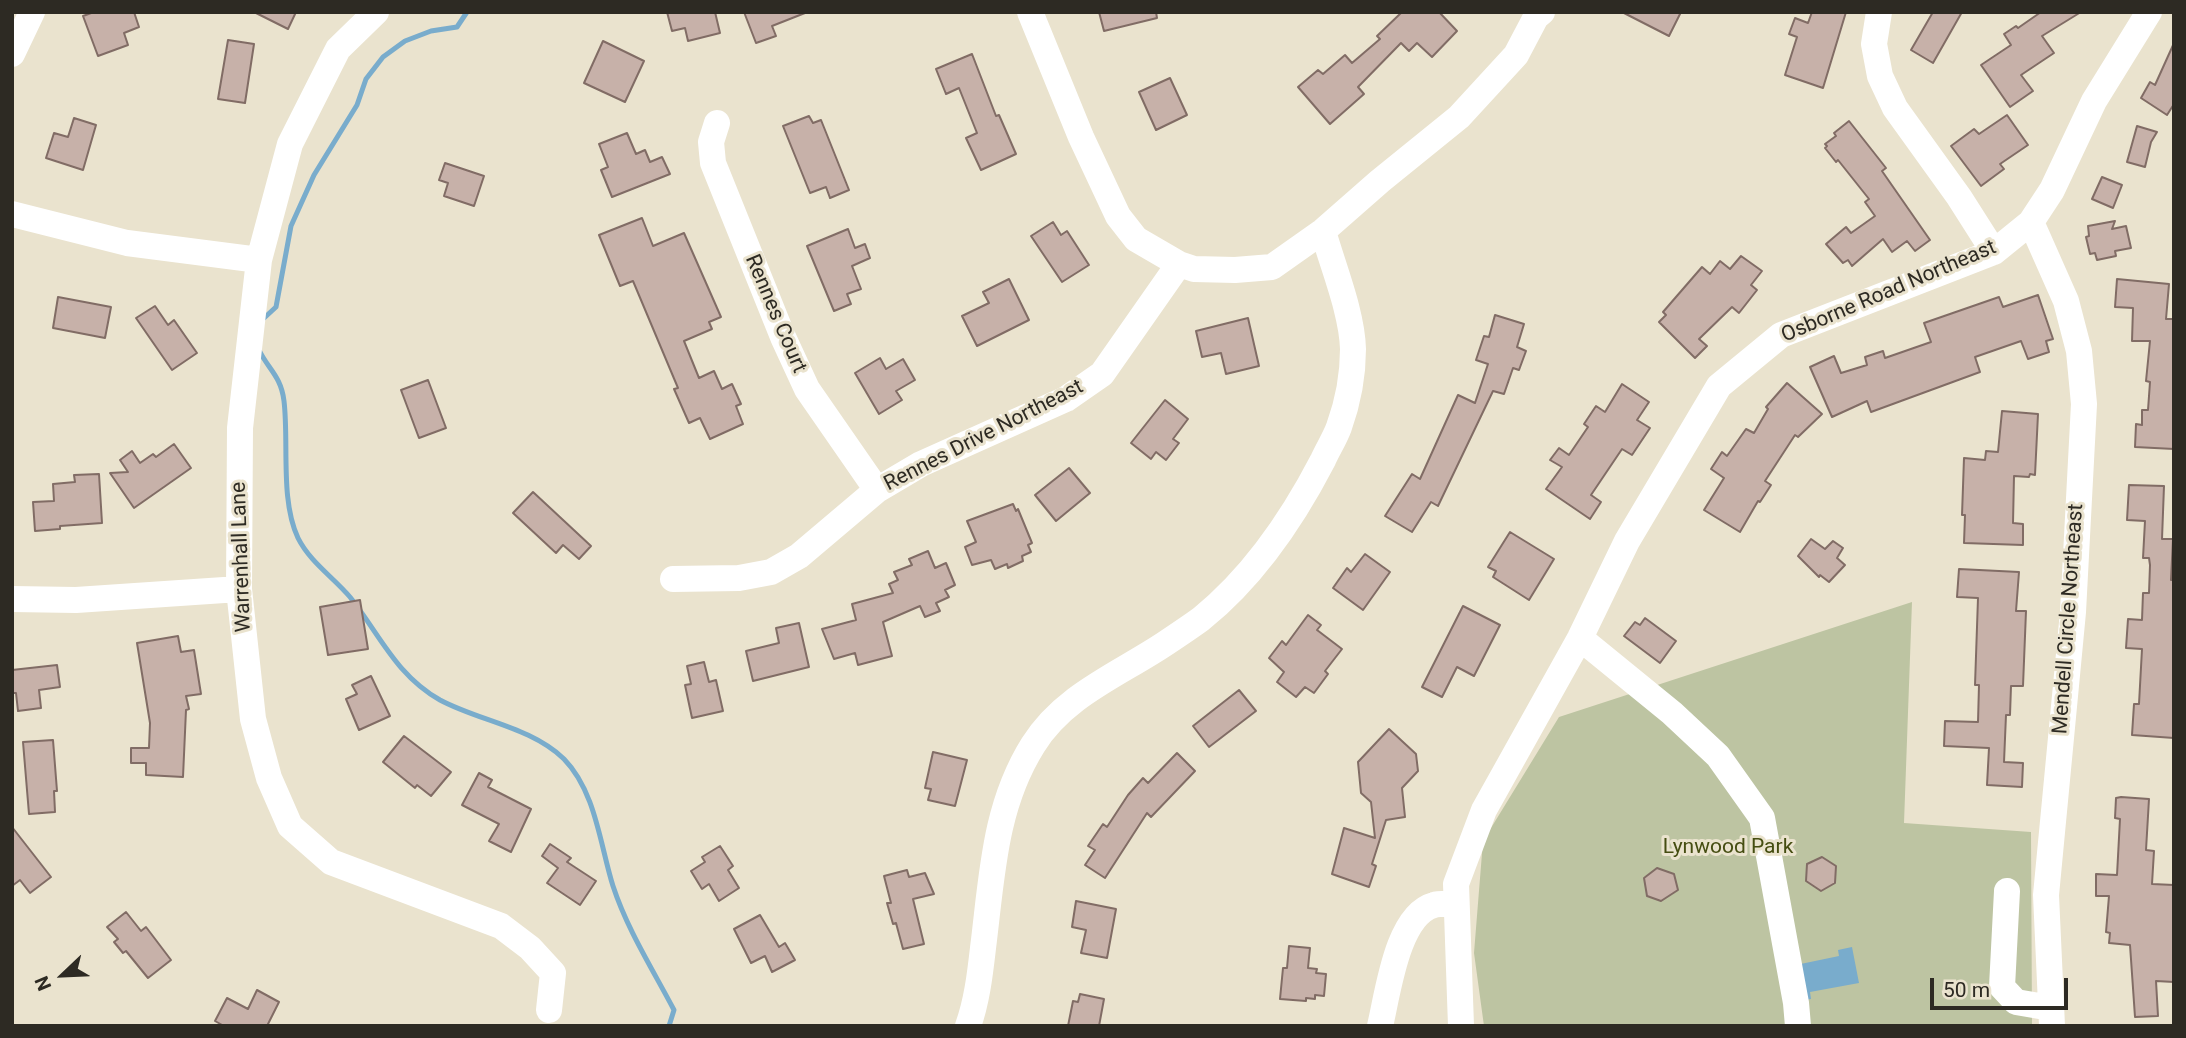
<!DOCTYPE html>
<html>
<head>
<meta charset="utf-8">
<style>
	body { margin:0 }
	#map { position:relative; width:2186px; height:1038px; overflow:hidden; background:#eae3ce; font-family:Roboto,sans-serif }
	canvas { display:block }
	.frame { position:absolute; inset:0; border:14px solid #2d2a23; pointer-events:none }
	.north { position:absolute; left:28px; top:940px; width:70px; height:70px; -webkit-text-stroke:5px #eae3ce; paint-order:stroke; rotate:247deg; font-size:19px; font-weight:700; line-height:28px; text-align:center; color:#2d2a23 }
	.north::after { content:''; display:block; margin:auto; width:24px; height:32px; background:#2d2a23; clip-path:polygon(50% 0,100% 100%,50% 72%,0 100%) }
	.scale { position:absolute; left:1930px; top:978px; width:138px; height:32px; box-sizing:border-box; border:4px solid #2d2a23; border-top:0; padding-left:9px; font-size:21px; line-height:24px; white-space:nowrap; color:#2d2a23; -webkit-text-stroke:5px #eae3ce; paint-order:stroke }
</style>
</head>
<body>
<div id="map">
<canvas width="2186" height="1038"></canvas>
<div class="frame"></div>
<div class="north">N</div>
<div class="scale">50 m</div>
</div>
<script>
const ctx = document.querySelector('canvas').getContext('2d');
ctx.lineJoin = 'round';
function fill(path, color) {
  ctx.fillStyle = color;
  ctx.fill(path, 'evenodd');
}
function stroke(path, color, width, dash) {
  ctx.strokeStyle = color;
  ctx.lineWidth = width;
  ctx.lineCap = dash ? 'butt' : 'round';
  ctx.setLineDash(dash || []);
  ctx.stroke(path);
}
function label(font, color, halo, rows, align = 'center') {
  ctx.font = font + ' Roboto,sans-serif';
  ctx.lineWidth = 6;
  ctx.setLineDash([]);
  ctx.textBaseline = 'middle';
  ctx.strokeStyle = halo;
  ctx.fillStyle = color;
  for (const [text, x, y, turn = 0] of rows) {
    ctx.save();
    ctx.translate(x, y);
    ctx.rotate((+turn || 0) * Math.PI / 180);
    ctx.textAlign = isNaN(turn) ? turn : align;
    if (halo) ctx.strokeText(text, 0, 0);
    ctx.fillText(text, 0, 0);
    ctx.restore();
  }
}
const green = new Path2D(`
	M1912,602l-8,221 127,9 1,194h-548l-10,-73 9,-112 76,-124z`);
const water = new Path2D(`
	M1852,947l7,36 -49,9 1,7 -13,2 -7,-35 48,-10 -1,-6z`);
const stream = new Path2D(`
	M263,319l13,-12 15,-81 23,-51 43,-70 9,-26 17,-22 22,-16 26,-10 26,-4 10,-15
	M259,350c9,19 22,26 25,51 5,42 -4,99 14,137 12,24 35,39 52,59 30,38 46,78 90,103 39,21 91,27 124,59 32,33 36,86 49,127 14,43 40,84 61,124l-5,16`);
const building = new Path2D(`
	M94,12h40l5,15 -15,6 4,12 -30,11 -15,-40z
	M254,12h42l-8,17z
	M667,12h48l5,21 -32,8 -3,-13 -13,3z
	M744,12h61v1l-33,13 4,10 -20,7z
	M1099,12h57l1,6 -53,13z
	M1402,12h37l18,19 -25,26 -15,-14 -8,8 -8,-8 -43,44 6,7 -34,30 -32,-37 20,-17 5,4 22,-19 7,8 28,-24 -3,-3z
	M1622,12h59l-12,24z
	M1812,12h34l-23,76 -38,-13 12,-38 -8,-3 6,-16 13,5z
	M1933,12h29l-29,51 -22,-13z
	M2041,12h40l-39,24 12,17 -33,22 12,16 -23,16 -29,-42 30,-20 -7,-11 12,-8 2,2z
	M228,40l26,4 -9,59 -27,-4z
	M603,41l41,20 -19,41 -41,-19z
	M2174,43v61l-7,11 -26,-17 9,-16 5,3z
	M972,54l24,62 3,-1 17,39 -35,16 -15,-32 11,-5 -18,-45 -13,6 -10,-25z
	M1170,78l17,37 -31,15 -17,-38z
	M2007,115l21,30 -28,19 4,5 -23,17 -30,-40 23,-17 5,5z
	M809,116l4,7 8,-3 28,70 -19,8 -4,-11 -16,6 -27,-67z
	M74,118l22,7 -13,45 -37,-12 8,-25 14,4z
	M1849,121l37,47 -4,3 48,69 -15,11 -8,-10 -15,11 -9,-13 -31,27 -4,-6 -5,3 -17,-19 20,-17 5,6 24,-17 -10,-14 4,-3 -31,-39 -2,2 -11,-14 2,-2 -2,-2 11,-8 -2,-3z
	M2137,126l20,6 -6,10 -6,25 -18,-5z
	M627,133l9,21 9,-4 5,12 12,-5 8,17 -58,23 -11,-27 7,-3 -9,-23z
	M445,163l39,13 -10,30 -30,-10 4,-13 -9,-3z
	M2102,177l20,8 -9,23 -21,-9z
	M642,218l11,28 31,-13 37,84 -12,5 3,7 -28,12 15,37 15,-7 8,18 10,-5 9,20 -5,2 7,18 -33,15 -10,-21 -11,5 -15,-34 4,-1 -45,-107 -13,5 -21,-51z
	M2115,221l-3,8 14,-3 5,22 -16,3 1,5 -19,4 -2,-7 -5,1 -4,-17 3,-1 -1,-10z
	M1053,222l8,13 6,-4 22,34 -27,17 -31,-46z
	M848,229l7,19 10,-4 5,14 -18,8 9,23 -14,5 4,10 -17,7 -27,-65z
	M1741,256l21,15 -11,14 6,5 -18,23 -7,-6 -33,32 8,7 -12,12 -36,-36 7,-7 -3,-3 39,-45 8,7 10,-13 10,8z
	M1009,279l20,41 -52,26 -15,-30 27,-13 -6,-11z
	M2117,279l52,5 -3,35h8v130l-39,-2 1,-23 6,1v-15h6l2,-28 -4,-1 4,-40h-18l1,-33 -18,-1z
	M2038,295l15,44 -7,2 3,11 -21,7 -7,-18 -46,16 5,15 -109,40 -4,-11 -35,16 -22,-50 24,-11 7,17 26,-8 -2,-8 18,-6 2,7 46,-16 -7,-19 75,-26 4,10z
	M58,297l53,10 -6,31 -52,-10z
	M155,306l13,19 6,-5 23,33 -25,17 -36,-52z
	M1495,315l29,9 -7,23 9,4 -7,19 -6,-2 -9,26 -11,-3 -55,115 -7,-4 -19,30 -27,-16 27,-42 8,5 38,-84 17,8 13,-39 -12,-4 8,-24 5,1z
	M1248,318l11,48 -33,8 -5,-21 -19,4 -6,-26z
	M880,358l6,11 17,-10 12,21 -19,11 6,9 -23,14 -24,-41z
	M428,380l18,48 -27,10 -18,-48z
	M1787,383l35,31 -24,23 -3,-2 -30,46 6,4 -11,17 -2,-1 -18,31 -36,-22 20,-32 -13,-9 11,-17 5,4 19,-27 8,4 14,-24 -2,-2z
	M1622,384l27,18 -12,18 13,8 -18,27 -10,-6 -31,46 10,7 -11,17 -44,-30 16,-22 -12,-7 9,-12 10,7 19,-28 -4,-3 12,-18 9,6z
	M1165,400l23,19 -15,20 6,4 -13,17 -10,-8 -5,7 -20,-16z
	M2002,411l36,3 -3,61 -5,-1 -1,3 -15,-1 -1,47 10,1v21l-59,-2 1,-28h-3l2,-57 21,2 1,-9 12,1z
	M174,444l17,24 -57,40 -24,-35 18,-1 -8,-12 12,-9 8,12 13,-9 3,3z
	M1069,468l21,25 -34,28 -21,-26z
	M99,474l3,49 -42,3v3l-25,2 -2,-29 21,-1 -1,-17 22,-2 -1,-7z
	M2129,485l35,1 -2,53h11l-2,41h3v158l-42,-3 2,-31h5l3,-55 -16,-1 2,-29 14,1 1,-27h6l1,-28 -1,-7h-6l2,-37 -18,-1z
	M533,492l58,54 -12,13 -16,-14 -7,8 -43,-40z
	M1013,504l3,7 2,-2 14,34 -4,2 3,7 -9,4 1,5 -15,7 -1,-4 -12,5 -4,-9 -19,5 -7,-18 11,-5 -9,-21z
	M1510,532l44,27 -25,41 -36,-23 3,-6 -8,-4z
	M1811,539l14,10 8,-8 10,7 -6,10 8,7 -16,17 -9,-7 -1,2 -21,-21z
	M928,551l7,17 11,-5 9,22 -10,5 4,7 -13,6 4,8 -15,6 -5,-11 -37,16 9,34 -34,9 -3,-12 -21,6 -12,-30 34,-9 -4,-16 41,-11 -4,-9 9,-4 -4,-8 18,-7 -3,-6z
	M1365,554l25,18 -27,38 -30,-22 14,-20 4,4z
	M1959,569l60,3 -3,39h10l-3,75h-12l-1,29h-4l-2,47 19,1 -1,24 -35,-2 2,-37 -45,-2 1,-25 33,1 1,-37h-4l3,-87 -21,-1z
	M360,600l8,49 -40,6 -8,-48z
	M1463,606l37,19 -26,51 -17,-9 -15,30 -20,-10z
	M1308,615l13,10 -4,5 25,19 -17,22 3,3 -14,19 -9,-6 -9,10 -19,-15 7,-10 -15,-14 13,-17 4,4z
	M1645,618l31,23 -16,22 -36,-27 11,-14 5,3z
	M799,623l10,44 -56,14 -7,-30 33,-8 -3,-15z
	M178,636l3,16 13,-2 7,44 -15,2 3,13 -3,1 -3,67 -37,-2v-12h-15v-15h18l1,-25 -13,-80z
	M704,662l5,20 7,-2 7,31 -31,7 -7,-33 6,-1 -4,-18z
	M57,665l3,22 -21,3 2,18 -23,3 -2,-18h-4v-23z
	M371,676l19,40 -31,14 -13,-31 11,-5 -5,-9z
	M1239,690l17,21 -47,36 -16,-21z
	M1389,729l27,25 2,17 -16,17 3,29 -19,3 -14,44 4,2 -7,21 -37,-13 12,-46 31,10 -4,-36 -10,-9 -3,-31z
	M404,736l47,36 -20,24 -14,-11 -2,3 -32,-26z
	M53,740l4,51h-3l1,21 -26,2 -6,-72z
	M933,752l34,8 -12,46 -27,-6 3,-11 -6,-1z
	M1177,753l18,18 -44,46 -4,-4 -42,65 -20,-13 10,-15 -7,-4 15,-22 4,3 21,-32 15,-17 5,5z
	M479,773l13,7 -4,7 43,22 -20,43 -22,-11 10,-17 -37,-19z
	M2121,797l28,2 -3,51 8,1 -2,33 22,1v97l-18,-1 2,35 -23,1 -5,-72 -21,-2 1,-10 -4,-1 3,-36h-13v-22l21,1 3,-56 -5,-1 1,-20z
	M12,827l39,50 -21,16 -10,-13 -8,6z
	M550,844l21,14 -4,4 29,19 -16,24 -33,-22 11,-15 -16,-12z
	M720,846l13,20 -5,4 11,18 -20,13 -10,-17 -7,5 -11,-18 14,-9 -3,-5z
	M1822,857l14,9 -1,17 -14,8 -15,-10 1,-17z
	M1657,868l17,6 4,16 -17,11 -14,-5 -3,-18z
	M907,870l2,7 16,-4 9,21 -21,5 11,45 -21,5 -7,-26 -3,1 -6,-21h4l-7,-27z
	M1076,901l40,8 -9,49 -26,-5 5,-23 -14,-3z
	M126,912l15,19 5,-4 25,33 -23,18 -22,-27 -3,2 -9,-11 4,-3 -11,-12z
	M760,915l19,32 6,-4 10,17 -23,12 -7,-16 -14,7 -17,-34z
	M1289,946l21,2 -2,20 9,1 -1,4 10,1 -2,22 -9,-1v4l-9,-1v3l-26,-2 3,-31h4z
	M257,990l22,12 -12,24h-43l-9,-5 12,-23 21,11z
	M1080,994l24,5 -5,27h-31l5,-25 5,1z`);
const minor = new Path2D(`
	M376,12l-38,37 -48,95 -31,116 -19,168 -1,161 14,130 16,59 21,48 41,36 170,64 29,22 23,25 -4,37
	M1030,12l51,125 37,79 18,23 43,25 15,5 41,1 37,-3 51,-36 57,-50 79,-64 57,-62 20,-38 6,-5
	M1879,12l-5,32 6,32 15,32 64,89 35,55
	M12,54l20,-42
	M717,123l-6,19 2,21 70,174 24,52 70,101
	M12,214l115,29 132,17
	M2031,222l35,79 13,50 5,53 -11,208 -27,283 6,131
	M673,579l66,-1 32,-6 28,-16 78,-66 44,-26 145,-65 36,-25 77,-110
	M12,599l64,1 163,-11
	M1580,638l92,75 46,43 44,62 34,185 2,23
	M2007,891l-5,96 14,15 35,6
	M968,1026c9,-25 12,-52 15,-78 9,-71 11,-141 50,-203 31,-50 87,-71 133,-102 12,-8 24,-16 35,-24 52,-42 92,-101 122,-159 5,-11 12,-22 16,-33 9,-25 14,-51 14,-78 -1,-37 -20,-82 -30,-118
	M1380,1026c8,-33 17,-111 54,-121 6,-2 15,-1 22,-1
	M1461,1026l-5,-142 28,-74 96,-172 47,-97 92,-155 62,-51 213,-83 37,-30 21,-32 42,-89 55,-89`);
const streetNames = [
	["Osborne Road Northeast",1889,292,-23],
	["Rennes Court",775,314,67],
	["Rennes Drive Northeast",984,436,-27],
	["Warrenhall Lane",242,557,-92],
	["Mendell Circle Northeast",2069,619,-86]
];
const parkNames = [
	["Lynwood Park",1728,848]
];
fill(green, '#bdc4a2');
fill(water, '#79accc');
stroke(stream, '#79accc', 5);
fill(building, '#c7b1a9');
stroke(building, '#816c65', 2);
stroke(minor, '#fff', 26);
label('21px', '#2d2a23', '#eae3ce', streetNames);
label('21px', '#454d11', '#eae3ce', parkNames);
</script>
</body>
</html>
